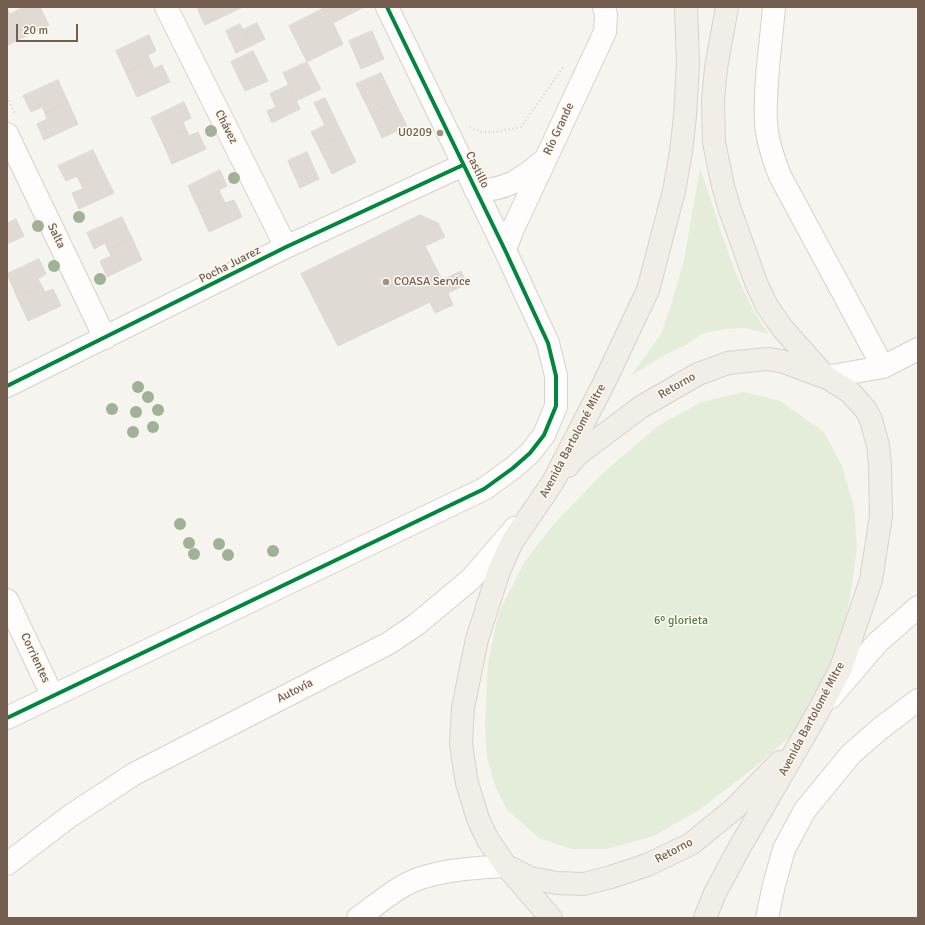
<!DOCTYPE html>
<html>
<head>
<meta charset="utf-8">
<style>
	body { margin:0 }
	#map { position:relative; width:925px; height:925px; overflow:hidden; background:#f6f4ee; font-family:Signika,sans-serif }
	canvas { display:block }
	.frame { position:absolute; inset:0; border:8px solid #735e50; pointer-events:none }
	.scale { position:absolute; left:16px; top:24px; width:62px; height:18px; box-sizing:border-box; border:2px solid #735e50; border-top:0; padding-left:5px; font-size:12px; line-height:14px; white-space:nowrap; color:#735e50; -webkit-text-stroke:3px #fdf9f1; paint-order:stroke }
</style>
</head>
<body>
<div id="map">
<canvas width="925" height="925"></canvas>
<div class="frame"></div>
<div class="scale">20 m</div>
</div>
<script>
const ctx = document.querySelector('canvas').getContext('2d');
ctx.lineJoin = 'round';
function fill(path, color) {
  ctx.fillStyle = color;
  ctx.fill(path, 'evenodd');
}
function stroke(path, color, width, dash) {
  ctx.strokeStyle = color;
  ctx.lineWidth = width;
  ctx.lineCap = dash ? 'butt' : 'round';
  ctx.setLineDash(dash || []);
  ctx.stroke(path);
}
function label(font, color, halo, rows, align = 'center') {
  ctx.font = font + ' Signika,sans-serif';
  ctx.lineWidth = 3;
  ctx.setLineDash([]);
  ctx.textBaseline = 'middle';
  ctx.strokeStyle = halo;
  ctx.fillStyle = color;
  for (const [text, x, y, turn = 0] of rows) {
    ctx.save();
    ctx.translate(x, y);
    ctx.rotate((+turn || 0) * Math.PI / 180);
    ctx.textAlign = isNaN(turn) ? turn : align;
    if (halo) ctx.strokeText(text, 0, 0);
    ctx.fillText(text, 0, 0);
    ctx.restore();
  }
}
const green = new Path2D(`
	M700,168c20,56 34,118 69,166l-24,-6 -21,1 -23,5 -15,11 -24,11 -32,21 31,-43 10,-29 13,-45z
	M744,392l36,9 44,31 18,34 12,41 3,40 -7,51 -9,47 -41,83 -45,39 -53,41 -48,28 -47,13h-35l-33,-11 -32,-28 -11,-22 -9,-30 -2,-34 3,-61 11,-51 26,-51 28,-36 51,-53 54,-46 43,-24z`);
const building = new Path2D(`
	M7,7l3,7 6,-3 12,24 -20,10z
	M22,7h18l9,18 -21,10 -12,-24 6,-3z
	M197,7h46l-38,18z
	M326,7h38l-31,16 10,21 -36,18 -18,-36z
	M257,23l8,16 -14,7 -8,-16z
	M240,24l11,22 -15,7 -10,-22z
	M372,31l12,28 -23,10 -12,-28z
	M149,35l7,16 -8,4 3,7 -25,11 -10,-22z
	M253,51l15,30 -23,10 -14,-29z
	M151,62l3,7 8,-4 8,17 -33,15 -11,-24z
	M307,62l14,27 -25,12 -13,-28z
	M381,73l4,8 -25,11 -4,-8z
	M58,80l10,22 -23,11 -3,-6 -11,5 -8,-16z
	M385,81l10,21 -24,12 -11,-22z
	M289,85l11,24 -28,14 -5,-12 9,-4 -6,-13z
	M325,98l18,37 -24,12 -8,-15 14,-7 -11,-22z
	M68,102l10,22 -34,16 -7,-16 10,-5 -2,-6z
	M184,102l7,16 -8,4 3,7 -24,12 -11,-23z
	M395,102l12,24 -25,12 -11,-24z
	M186,129l3,7 9,-4 8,17 -34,15 -10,-23z
	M343,135l13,27 -24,12 -13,-27z
	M93,150l10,21 -23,11 -3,-6 -11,5 -8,-15z
	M307,152l12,27 -19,9 -12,-27z
	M220,170l7,16 -8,4 3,7 -24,11 -10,-22z
	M103,171l11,22 -35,16 -7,-16 11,-4 -3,-7z
	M222,197l3,6 9,-3 8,17 -33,15 -11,-24z
	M420,215l18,8 7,14 -20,9 17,34 19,-9 6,13 -19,9 5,12 -18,8 -5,-11 -92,44 -37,-72z
	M122,217l10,21 -24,12 -3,-7 -11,6 -7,-16z
	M16,219l8,17 -17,8v-22v1z
	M132,238l10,22 -35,17 -7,-16 11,-5 -3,-6z
	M39,259l7,15 -8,5 4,7 -25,11 -10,-23z
	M42,286l3,6 8,-3 8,17 -33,15 -11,-24z`);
const path = new Path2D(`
	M7,97l8,17
	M470,127l12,5h14l25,-5 43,-61`);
const minor = new Path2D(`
	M166,7l120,240
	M774,7c-3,37 -10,80 -8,116 1,18 7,35 14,53l103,191
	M7,134l98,204
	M475,190c30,1 45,-10 67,-28
	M505,250l7,-19 93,-199 1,-17 -2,-8
	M826,377l57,-10 35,-18
	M7,386l279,-139 177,-82
	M7,600l45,95
	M831,697l46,-54 41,-36
	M7,718l477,-229 29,-21 17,-15 14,-18 12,-29v-30l-8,-33 -43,-93 -118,-243
	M7,864l63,-48 64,-42 255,-131 28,-19 54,-45 44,-51
	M358,918c19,-13 38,-31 60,-39 28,-10 59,-11 88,-13
	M767,918l7,-33 10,-36 21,-39 46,-56 30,-26 37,-28`);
const major = new Path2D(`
	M568,466l9,-11 64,-48 57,-33 30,-11 39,-4 14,2 43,16
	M511,868l19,10 27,5 27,1 27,-7 36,-12 44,-21 44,-36 45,-46
	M551,918l-45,-52 -18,-26 -10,-21 -11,-36 -4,-24 -2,-16 2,-35 14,-69 22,-68 13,-29 41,-60 51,-99 44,-93 26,-99 7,-39 4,-36 3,-52 -2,-57
	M705,918l10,-25 22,-41 81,-140 23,-44 30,-88 10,-64 -1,-51 -2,-20 -7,-25 -5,-10 -16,-18 -24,-15 -43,-48 -16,-23 -10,-21 -27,-75 -7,-24 -9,-44 -1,-42 3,-32 11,-61`);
const cycleway = new Path2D(`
	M7,386l279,-139 177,-82
	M7,718l477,-229 29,-21 17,-15 14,-18 12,-29v-30l-8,-33 -43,-93 -118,-243`);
const trees = [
	[211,131],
	[234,178],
	[79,217],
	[38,226],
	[54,266],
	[100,279],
	[138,387],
	[148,397],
	[112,409],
	[158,410],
	[136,412],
	[153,427],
	[133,432],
	[180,524],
	[189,543],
	[219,544],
	[273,551],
	[194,554],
	[228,555]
];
const markers = [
	[440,133,4,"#a19287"],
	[386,282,4,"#a19287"]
];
const streetNames = [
	["Chávez",226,127,63],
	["Río Grande",559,129,-65],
	["Castillo",477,170,64],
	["Salta",56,236,64],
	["Pocha Juarez",230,265,-27],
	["Retorno",677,386,-30],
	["Avenida Bartolomé Mitre",573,441,-62],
	["Corrientes",35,658,65],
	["Autovía",295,691,-27],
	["Avenida Bartolomé Mitre",812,719,-62],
	["Retorno",674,851,-28]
];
const poiNames = [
	["U0209",432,133],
	["COASA Service",394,282,"left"]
];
const parkNames = [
	["6º glorieta",681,621]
];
fill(green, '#e4edda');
fill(building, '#e0dad4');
stroke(building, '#dfd8d1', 1);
stroke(minor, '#d6d1cc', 24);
stroke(major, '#d8d1cc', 24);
stroke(path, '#d9d4d0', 2.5, [1, 3]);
stroke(minor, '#fefdfc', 22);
stroke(major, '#f1eee7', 22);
stroke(cycleway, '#00873e', 4);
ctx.fillStyle = '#a0b295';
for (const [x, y] of trees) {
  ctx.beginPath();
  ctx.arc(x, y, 6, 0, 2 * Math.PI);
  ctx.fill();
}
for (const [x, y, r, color] of markers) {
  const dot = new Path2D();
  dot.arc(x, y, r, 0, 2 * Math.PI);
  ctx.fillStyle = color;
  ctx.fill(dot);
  stroke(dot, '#fdf9f1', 1.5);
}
label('12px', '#735e50', '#fdf9f1', streetNames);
label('12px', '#735e50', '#fdf9f1', poiNames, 'right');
label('12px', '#597c4d', '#fdf9f1', parkNames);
</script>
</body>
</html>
